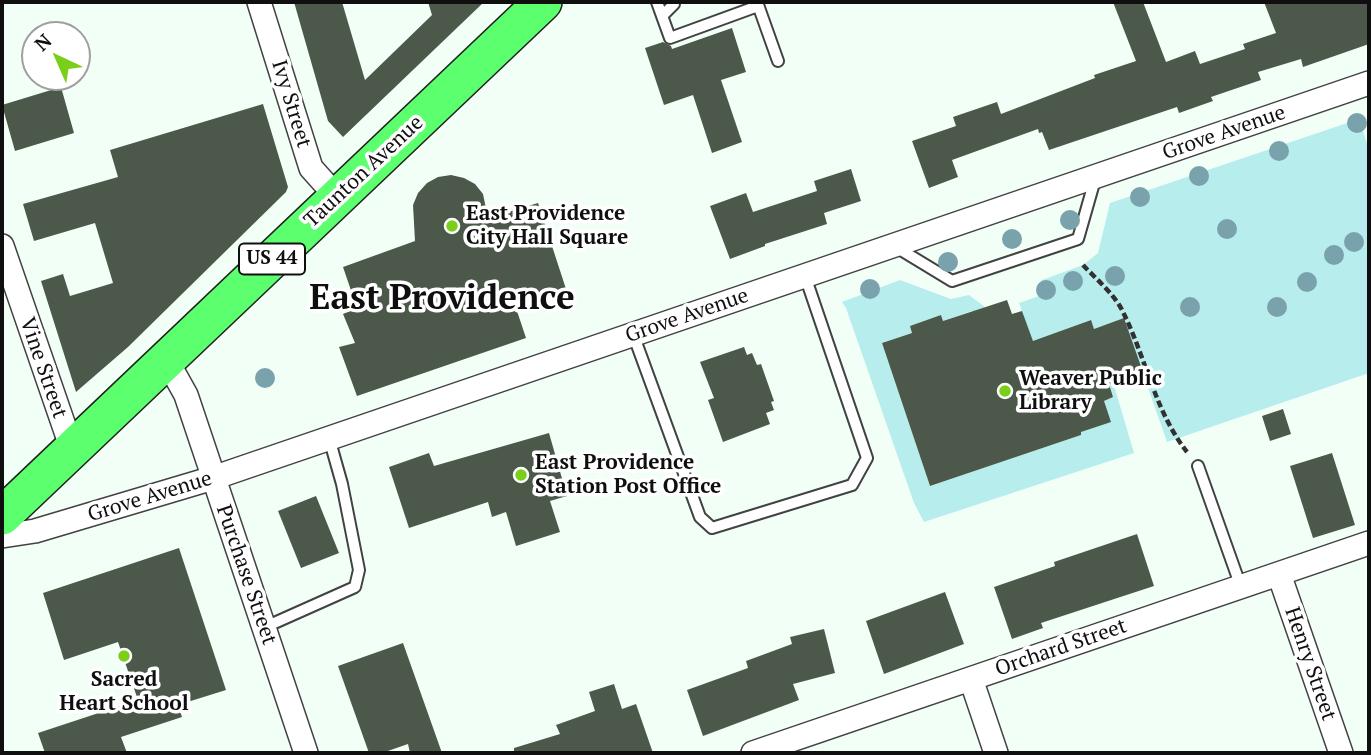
<!DOCTYPE html>
<html>
<head>
<meta charset="utf-8">
<style>
	body { margin:0 }
	#map { position:relative; width:1371px; height:755px; overflow:hidden; background:#f2fff6; font-family:"PT Serif",serif }
	canvas { display:block }
	.frame { position:absolute; inset:0; border:4px solid #0f0f0f; pointer-events:none }
	.north { position:absolute; left:21px; top:21px; width:70px; height:70px; box-sizing:border-box; background:#fff; border:2px solid #9f9f9f; border-radius:50%; rotate:316deg; font-size:19px; font-weight:700; line-height:28px; text-align:center; color:#0f0f0f }
	.north::after { content:''; display:block; margin:auto; width:24px; height:32px; background:#7bce19; clip-path:polygon(50% 0,100% 100%,50% 72%,0 100%) }
</style>
</head>
<body>
<div id="map">
<canvas width="1371" height="755"></canvas>
<div class="frame"></div>
<div class="north">N</div>
</div>
<script>
const ctx = document.querySelector('canvas').getContext('2d');
ctx.lineJoin = 'round';
function fill(path, color) {
  ctx.fillStyle = color;
  ctx.fill(path, 'evenodd');
}
function stroke(path, color, width, dash) {
  ctx.strokeStyle = color;
  ctx.lineWidth = width;
  ctx.lineCap = dash ? 'butt' : 'round';
  ctx.setLineDash(dash || []);
  ctx.stroke(path);
}
function label(font, color, halo, rows, align = 'center') {
  ctx.font = font + ' "PT Serif",serif';
  ctx.lineWidth = 7;
  ctx.setLineDash([]);
  ctx.textBaseline = 'middle';
  ctx.strokeStyle = halo;
  ctx.fillStyle = color;
  for (const [text, x, y, turn = 0] of rows) {
    ctx.save();
    ctx.translate(x, y);
    ctx.rotate((+turn || 0) * Math.PI / 180);
    ctx.textAlign = isNaN(turn) ? turn : align;
    if (halo) ctx.strokeText(text, 0, 0);
    ctx.fillText(text, 0, 0);
    ctx.restore();
  }
}
const green = new Path2D(`
	M1359,119l10,30v224l-202,69 -43,-123 -30,10 -4,-9 -34,13 -20,17 -17,-47 20,-7 3,-16 41,-15 15,-12 12,-50z
	M900,280l51,19 18,-4 16,12 -6,3 -2,16 -5,-15 -29,10 -2,-6 -29,18 -30,10 48,143 151,-51v-3l23,-31 9,-4 -4,-13 4,-2 21,71 -210,69 -10,-19 -68,-195 -4,-6z`);
const building = new Path2D(`
	M294,2h48l23,78 67,-65 -4,-13h56l-141,135 -15,-16z
	M1113,2h30l23,60 29,-11 5,13 45,-15 -2,-5 33,-11 -12,-31h105v42l-66,23 -2,-8 -43,13 3,8 -50,17 2,4 -34,12 -2,-6 -128,43 -7,-18 -3,1 -1,-4 -86,31 6,17 -29,11 -17,-47 44,-15 -3,-9 44,-15 4,12 94,-36 -1,-3 42,-14z
	M732,28l14,44 -25,8 21,62 -30,11 -19,-58 -29,10 -19,-57 18,-6 8,4 1,3z
	M61,87l13,46 -59,18 -13,-46z
	M263,104l25,83 -2,5 -158,155 -52,45 -35,-111 22,-7 7,22 43,-13 -18,-60 -61,18 -11,-37 95,-27 -8,-27z
	M851,169l10,32 -37,12 3,11 -62,20v2l-35,13 -20,-53 36,-13 7,19 64,-21 -3,-10z
	M451,175l13,3 11,6 8,10 5,24 50,-15 28,86 -51,16 11,33 -169,58 -18,-49 16,-4 -12,-29 14,-6 -14,-41 72,-26 -2,-36 5,-12 9,-10 11,-6z
	M1007,300l5,14 10,-3 11,30 58,-21 3,9 30,-11 19,54 -34,12 4,13 -9,4 7,21 -30,10v3l-151,51 -48,-143 30,-10 -2,-7 31,-11 2,6z
	M744,347l3,8 5,-2 5,12 4,-1 13,37 -3,1 3,8 -8,3 4,11 -47,18 -15,-42 6,-2 -14,-36z
	M1283,409l8,25 -21,7 -8,-25z
	M549,433l18,63 -17,5 10,31 -44,14 -10,-34 -14,5 -4,-15 -79,26 -20,-61 40,-14 5,13z
	M1332,453l23,72 -42,13 -23,-72z
	M316,496l23,57 -38,15 -23,-57z
	M1137,534l17,52 -113,37 2,5 -31,11 -18,-52 61,-21 -1,-4z
	M179,548l47,142 -48,15 4,12 -61,20 6,16h-82l-7,-20 100,-33 -20,-58 -54,18 -21,-67z
	M945,592l19,52 -80,30 -18,-53z
	M824,629l11,44 -42,11 6,16 -96,36 -16,-46 61,-22 -2,-7 46,-17 -2,-7z
	M403,643l39,110h-32l-2,-9 -26,9h-13l-31,-87z
	M614,684l8,25 14,-5 17,49h-139v-5l46,-14 -4,-9 39,-14 -6,-19z`);
const path = new Path2D(`
	M1083,265c13,14 31,29 39,45 24,47 32,100 65,142`);
const service = new Path2D(`
	M657,2l13,36 88,-32
	M757,2l21,59
	M662,16l12,-12
	M896,247l56,34 126,-42 18,-63
	M633,334l67,183 12,11 140,-43 15,-27 -62,-182
	M1198,466l43,121
	M263,628l92,-41 4,-17 -17,-86 -13,-46`);
const minor = new Path2D(`
	M259,2l52,166 26,29
	M2,246l70,203
	M166,359l20,36 120,358
	M2,536l33,-5 178,-53 1156,-395
	M1279,574l62,179
	M971,679l25,74
	M753,753l616,-210`);
const trunk = new Path2D(`
	M2,516l541,-514`);
const trees = [
	[1357,123],
	[1279,151],
	[1199,176],
	[1140,197],
	[1070,220],
	[1227,229],
	[1012,239],
	[1354,242],
	[1334,255],
	[948,262],
	[1115,276],
	[1073,281],
	[1307,282],
	[870,289],
	[1046,290],
	[1190,307],
	[1277,307],
	[265,378]
];
const markers = [
	[452,226,7,"#7bce19"],
	[1005,391,7,"#7bce19"],
	[521,475,7,"#7bce19"],
	[124,656,7,"#7bce19"]
];
const shields = [
	[272,259,66]
];
const shieldNames = [
	["US 44",272,259]
];
const streetNames = [
	["Ivy Street",291,104,73],
	["Grove Avenue",1224,133,-19],
	["Taunton Avenue",364,172,-43],
	["Grove Avenue",687,316,-19],
	["Vine Street",43,368,71],
	["Grove Avenue",150,497,-17],
	["Purchase Street",246,575,71],
	["Orchard Street",1061,648,-19],
	["Henry Street",1310,664,71]
];
const poiNames = [
	["East Providence",466,214],
	["City Hall Square",466,238],
	["Weaver Public",1019,379],
	["Library",1019,403],
	["East Providence",535,463],
	["Station Post Office",535,487],
	["Sacred",124,680,"center"],
	["Heart School",124,704,"center"]
];
const townNames = [
	["East Providence",442,299]
];
fill(green, '#b7eeed');
fill(building, '#4c594a');
stroke(service, '#424242', 14);
stroke(minor, '#424242', 26);
stroke(trunk, '#202020', 40);
stroke(path, '#313131', 4.5, [7, 3.5]);
stroke(service, '#fff', 10);
stroke(minor, '#fff', 23);
stroke(trunk, '#5cff6e', 37);
ctx.fillStyle = '#7aa2ac';
for (const [x, y] of trees) {
  ctx.beginPath();
  ctx.arc(x, y, 10, 0, 2 * Math.PI);
  ctx.fill();
}
for (const [x, y, r, color] of markers) {
  const dot = new Path2D();
  dot.arc(x, y, r, 0, 2 * Math.PI);
  ctx.fillStyle = color;
  ctx.fill(dot);
  stroke(dot, '#fff', 2.5);
}
for (const [x, y, w] of shields) {
  const box = new Path2D();
  box.roundRect(x - w / 2, y - 15.5, w, 31, 5);
  ctx.fillStyle = '#fff';
  ctx.fill(box);
  stroke(box, '#0f0f0f', 2);
}
label('bold 19px', '#0f0f0f', null, shieldNames);
label('21px', '#0f0f0f', '#fff', streetNames);
label('bold 21px', '#0f0f0f', '#fff', poiNames, 'left');
label('bold 35px', '#0f0f0f', '#fff', townNames);
</script>
</body>
</html>
